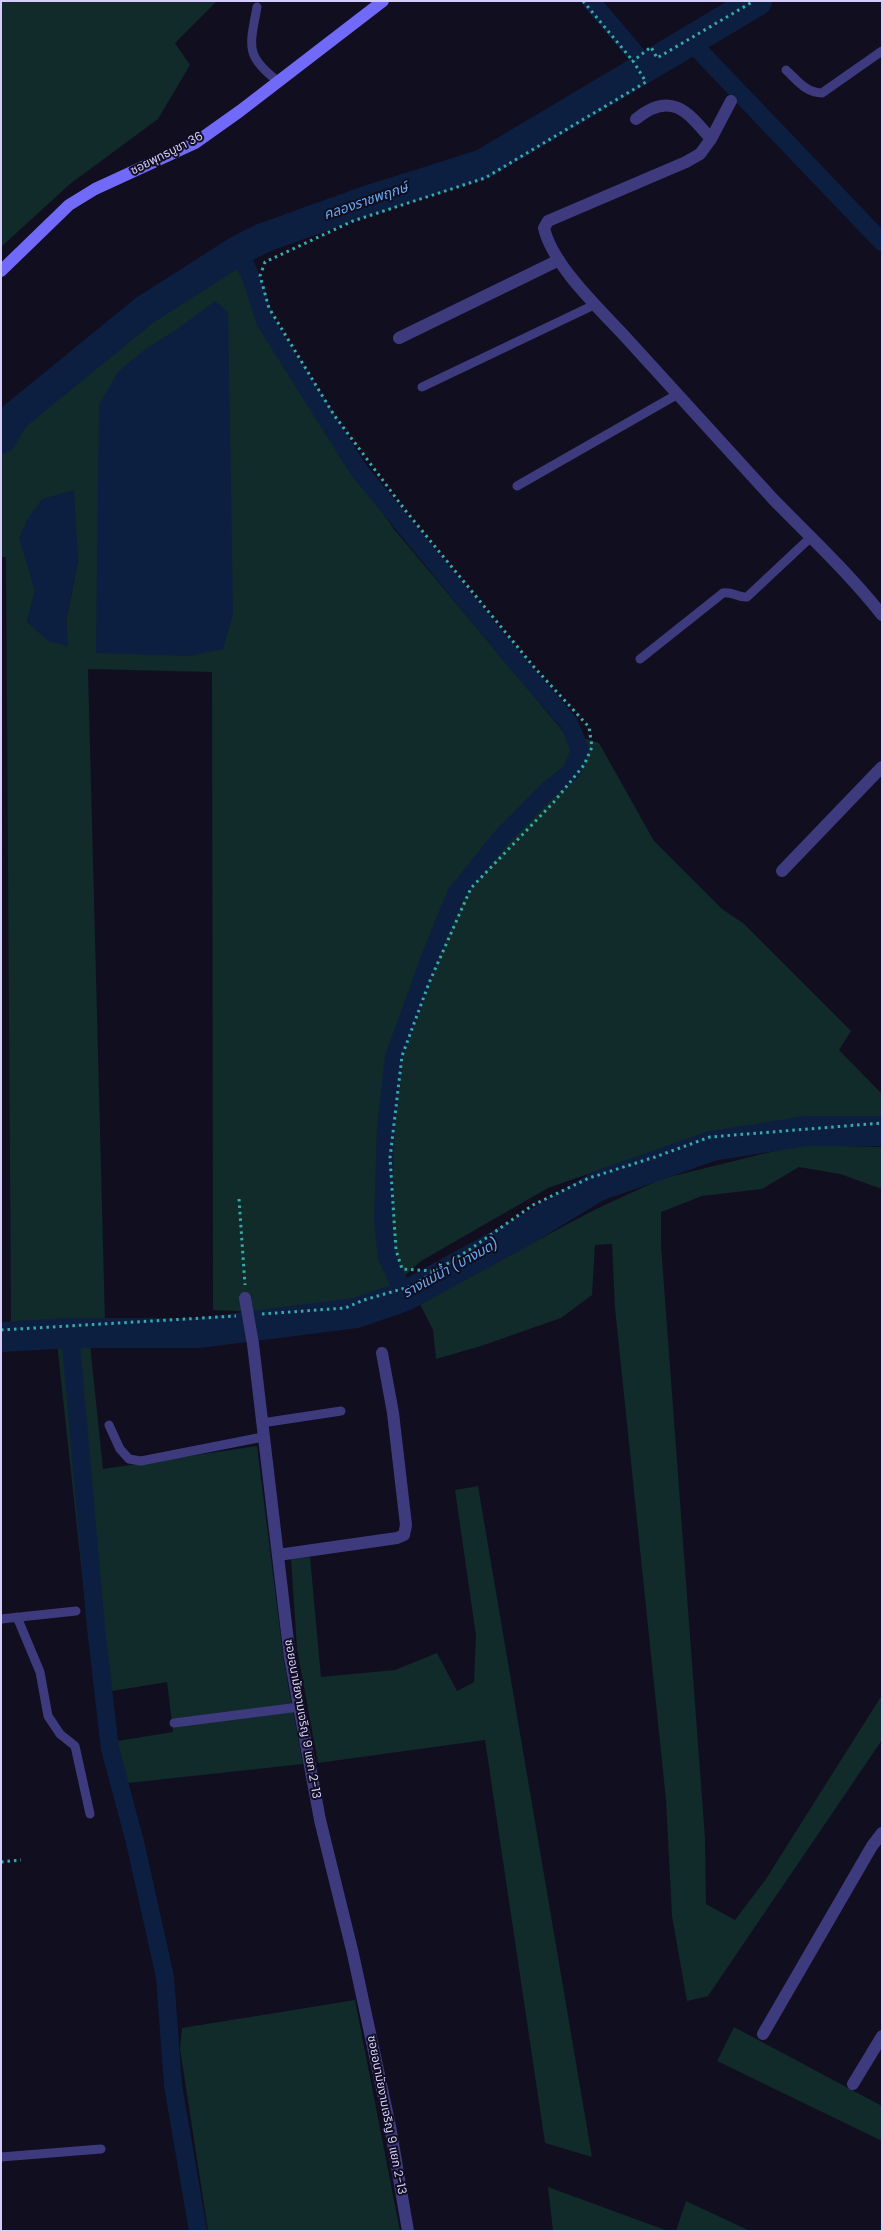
<!DOCTYPE html>
<html>
<head>
<meta charset="utf-8">
<style>
	body { margin:0 }
	#map { position:relative; width:883px; height:2232px; overflow:hidden; background:#110e20; font-family:Poppins,sans-serif }
	canvas { display:block }
	.frame { position:absolute; inset:0; border:2px solid #d5cefd; pointer-events:none }
</style>
</head>
<body>
<div id="map">
<canvas width="883" height="2232"></canvas>
<div class="frame"></div>
</div>
<script>
const ctx = document.querySelector('canvas').getContext('2d');
ctx.lineJoin = 'round';
function fill(path, color) {
  ctx.fillStyle = color;
  ctx.fill(path, 'evenodd');
}
function stroke(path, color, width, dash) {
  ctx.strokeStyle = color;
  ctx.lineWidth = width;
  ctx.lineCap = dash ? 'butt' : 'round';
  ctx.setLineDash(dash || []);
  ctx.stroke(path);
}
function label(font, color, halo, rows, align = 'center') {
  ctx.font = font + ' Poppins,"Noto Sans Thai",sans-serif';
  ctx.lineWidth = 4;
  ctx.setLineDash([]);
  ctx.textBaseline = 'middle';
  ctx.strokeStyle = halo;
  ctx.fillStyle = color;
  for (const [text, x, y, turn = 0] of rows) {
    ctx.save();
    ctx.translate(x, y);
    ctx.rotate((+turn || 0) * Math.PI / 180);
    ctx.textAlign = isNaN(turn) ? turn : align;
    if (halo) ctx.strokeText(text, 0, 0);
    ctx.fillText(text, 0, 0);
    ctx.restore();
  }
}
const green = new Path2D(`
	M1,1h216l-42,42 15,22 -32,54 -88,65 -69,63z
	M236,260l47,100 41,69 70,100 169,202 36,12 55,98 68,68 21,14 108,108 -12,19 43,44v30l-18,-4 -156,12 -160,56 -127,73 -29,26 -54,17 -78,8 -47,-2 -1,-638 -124,-3 17,652 -94,4 -5,-768h-5v-102l17,-25 69,-63zM78,560l-12,62 1,24 -40,-24 8,-31z
	M799,1145l83,2v42l-42,-15 -41,-7 -37,22 -60,7 -41,16v33l44,593 1,66 29,16 31,-41 116,-184v45l-174,256 -21,5 -15,-85 -6,-116 -51,-492 -3,-64 -17,1 -3,50 -31,23 -80,28 -45,13 -3,-29 -14,-28 97,-58 20,-3 58,-31 67,-31z
	M57,1343l33,1 13,125 154,-23 27,216 19,102 -175,19 -11,-42 56,-9 -6,-50 -55,9 -18,-6z
	M478,1486l114,671 -47,-14 -60,-403 -167,23 -21,-114 -6,-91 19,-1 11,120 74,-7 42,-17 20,38 17,-9 2,-46 -21,-146z
	M355,2000l45,231h-192l-28,-182 2,-21z
	M734,2027l148,79v35l-165,-80z
	M548,2187l120,44h-115z
	M686,2201l64,30h-74z`);
const water = new Path2D(`
	M215,301l13,11 5,303 -10,34 -34,7 -93,-3 3,-248 19,-33 26,-22 32,-20z
	M74,490l4,70 -12,62 2,24 -20,-5 -21,-19 8,-31 -16,-53 8,-18 15,-21z`);
const canal = new Path2D(`
	M591,1l56,66
	M691,42l191,200
	M239,250l13,30 13,41 93,148 154,188 57,66 11,27 -8,21 -24,19 -47,48 -45,56 -25,61 -37,102 -8,71 -3,92 4,37 18,39
	M70,1333l26,295 14,121 25,93 30,135 8,108 25,146`);
const river = new Path2D(`
	M1,439l14,-23 130,-106 94,-60 24,-12 103,-37 117,-37 274,-163
	M1,1337l69,-4h128l158,-20 49,-17 119,-65 74,-45 114,-40 94,-15h76`);
const path = new Path2D(`
	M583,1l50,60
	M239,1199l6,86
	M433,1271l-31,-2 -6,-19 -6,-92 12,-102 27,-73 42,-95 82,-85 31,-38 8,-18 -3,-20 -55,-60 -129,-157 -71,-95 -65,-107 -9,-32 5,-14 88,-41 132,-43 161,-96 -13,-21 18,-14 6,11 97,-57
	M262,1314l83,-6 19,-8 48,-14 57,-36 64,-45 56,-27 66,-21 55,-20 172,-14
	M1,1330l235,-14
	M1,1862l20,-2`);
const lane = new Path2D(`
	M257,7c-7,39 -13,49 22,75
	M786,70c11,10 20,23 36,23l60,-42
	M422,387l174,-83
	M517,486l161,-92
	M640,659l83,-66c9,-2 15,5 24,4l63,-59
	M262,1423l79,-12
	M109,1425l11,24 9,10 12,2 122,-24
	M17,1617l23,55 8,44 12,18 15,12 15,68
	M1,1619l75,-8
	M174,1723l125,-16
	M1,2157l100,-8`);
const street = new Path2D(`
	M731,101l-20,38 -11,15 -14,8 -138,59 -4,7c9,39 59,84 86,114 48,52 95,105 143,157 37,38 76,74 109,116
	M636,119c35,-29 52,-7 75,20
	M399,338l160,-78
	M782,871l100,-104
	M253,1344l37,314 30,162 33,134 37,172 18,105
	M278,1555l119,-17 7,-3 2,-10 -13,-112 -11,-60
	M763,2034l109,-188 10,-13
	M853,2084l29,-48`);
const secondary = new Path2D(`
	M1,271l68,-66 26,-16 100,-46 45,-32 143,-110`);
const streetBridge = new Path2D(`
	M245,1298l8,46`);
const streetNames = [
	["ซอยพุทธบูชา 36",167,154,-27],
	["ซอยอนามัยงามเจริญ 9 แยก 2-13",302,1719,80],
	["ซอยอนามัยงามเจริญ 9 แยก 2-13",386,2115,79]
];
const waterNames = [
	["คลองราชพฤกษ์",366,202,-19],
	["รางแม่น้ำ (บางมด)",451,1269,-29]
];
fill(green, '#112a2a');
fill(water, '#0d1f40');
stroke(canal, '#0d1f40', 18);
stroke(river, '#0d1f40', 30);
stroke(path, '#32aea9', 3, [2.5, 4]);
stroke(lane, '#3e3a7e', 9);
stroke(street, '#3e3a7e', 12);
stroke(secondary, '#7069fa', 12);
stroke(streetBridge, '#3e3a7e', 12);
label('12px', '#d5cefd', '#110e20', streetNames);
label('italic 14px', '#60affa', '#110e20', waterNames);
</script>
</body>
</html>
